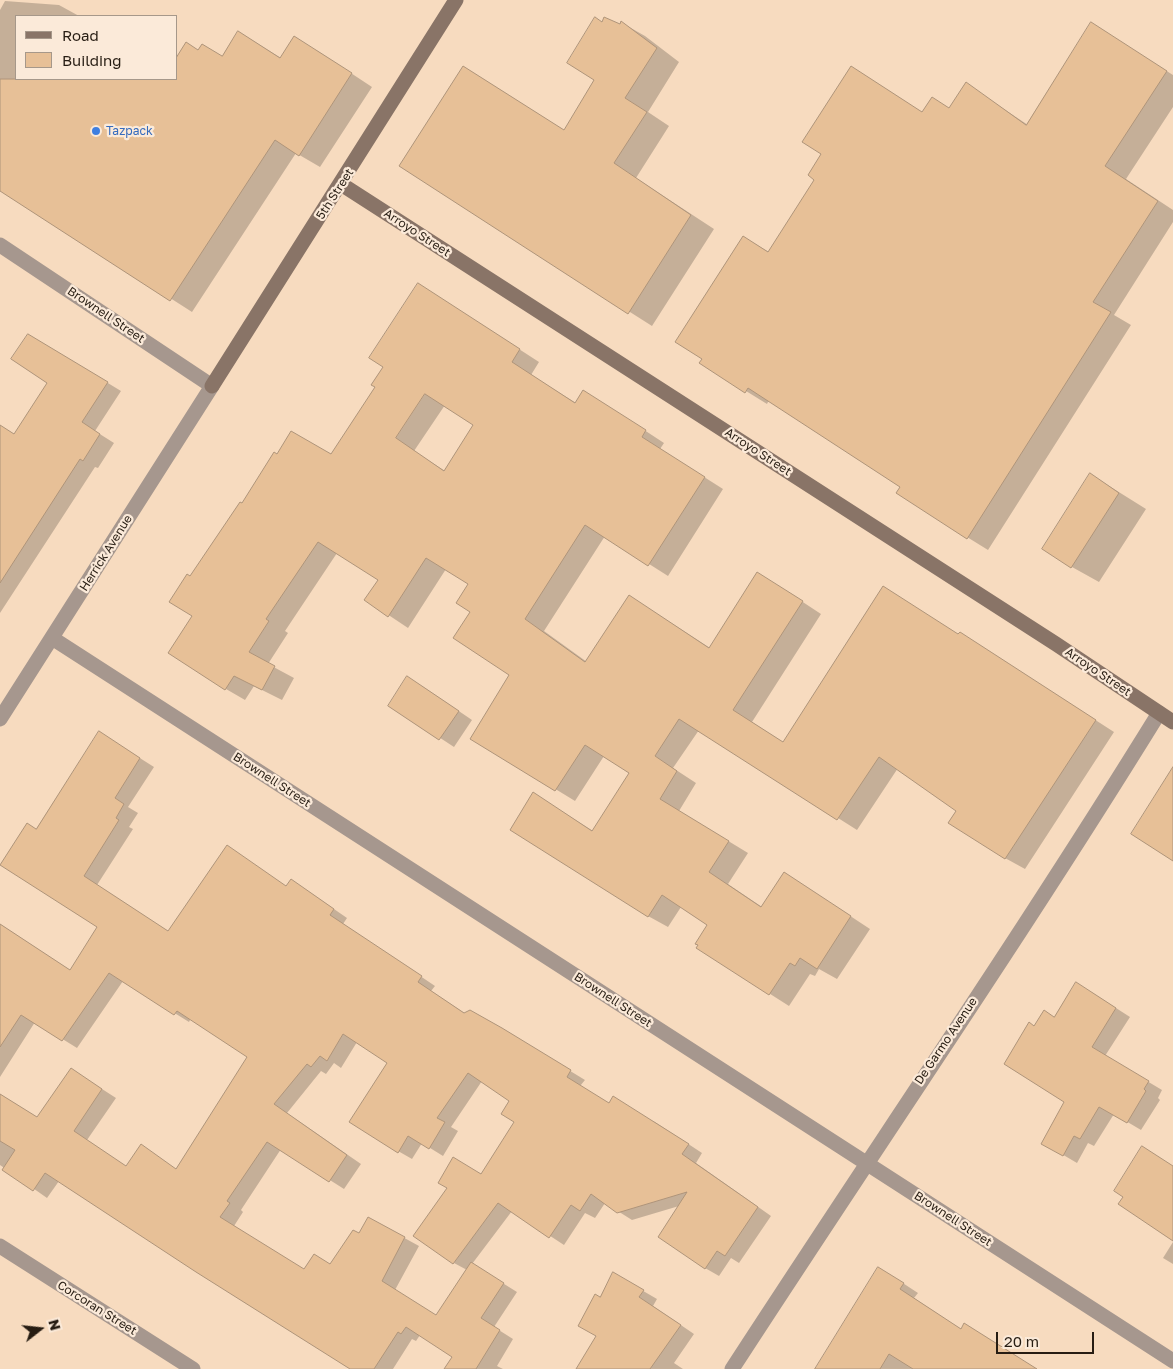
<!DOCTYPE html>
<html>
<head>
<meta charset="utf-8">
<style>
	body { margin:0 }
	#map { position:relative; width:1173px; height:1369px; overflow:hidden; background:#f7dbbf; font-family:"Golos Text",sans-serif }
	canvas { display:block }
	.legend { position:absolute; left:15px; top:15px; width:162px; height:65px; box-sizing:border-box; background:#fbead9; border:1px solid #a6988a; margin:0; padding:6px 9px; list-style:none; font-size:15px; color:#271d13 }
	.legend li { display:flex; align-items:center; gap:10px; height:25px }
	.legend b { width:25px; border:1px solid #a6988a }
	.north { position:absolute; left:15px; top:1304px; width:50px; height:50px; -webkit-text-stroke:4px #fbead9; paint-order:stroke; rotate:74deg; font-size:14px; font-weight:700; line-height:20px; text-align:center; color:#271d13 }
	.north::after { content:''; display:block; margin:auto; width:18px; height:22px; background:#271d13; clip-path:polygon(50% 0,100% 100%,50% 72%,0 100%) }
	.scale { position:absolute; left:996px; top:1332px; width:98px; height:22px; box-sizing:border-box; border:2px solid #271d13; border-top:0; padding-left:6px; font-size:15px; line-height:18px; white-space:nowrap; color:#271d13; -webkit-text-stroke:4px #fbead9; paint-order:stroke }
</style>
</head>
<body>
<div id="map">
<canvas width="1173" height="1369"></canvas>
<ul class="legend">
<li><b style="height:6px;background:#897467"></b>Road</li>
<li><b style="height:14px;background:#e7c097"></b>Building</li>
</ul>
<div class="north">N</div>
<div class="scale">20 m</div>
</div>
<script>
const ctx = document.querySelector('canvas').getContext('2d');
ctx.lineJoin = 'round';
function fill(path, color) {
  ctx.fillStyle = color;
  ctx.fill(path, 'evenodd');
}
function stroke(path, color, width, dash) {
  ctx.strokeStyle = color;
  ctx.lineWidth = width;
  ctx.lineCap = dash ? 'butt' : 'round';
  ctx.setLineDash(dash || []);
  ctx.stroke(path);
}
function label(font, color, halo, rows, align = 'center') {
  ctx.font = font + ' "Golos Text",sans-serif';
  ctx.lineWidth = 4.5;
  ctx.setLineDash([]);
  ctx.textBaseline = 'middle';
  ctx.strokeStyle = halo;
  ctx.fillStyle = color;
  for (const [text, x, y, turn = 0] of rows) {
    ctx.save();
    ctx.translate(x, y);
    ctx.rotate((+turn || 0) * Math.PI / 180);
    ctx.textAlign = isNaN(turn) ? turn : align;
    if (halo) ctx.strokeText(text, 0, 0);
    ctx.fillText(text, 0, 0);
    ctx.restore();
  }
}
const shadow = new Path2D(`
	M5,1l54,4 20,11h-63v63h160l23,-28 24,6 16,-25 42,26 35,-8 56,37 -52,80 -24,-14 -104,159 -192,-123v-179z
	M602,23l18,3 2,-3 23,13 34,26 -31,50 21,14 -33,52 78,51 -62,97 -252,-160 64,-99 101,64 31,-51z
	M1091,24l82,51v32l-47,72 47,31v12l-59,93 17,10 -143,225 -21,-13 -65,-51 -133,-86 -2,4 -21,-13 -3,-154 26,15 47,-73 56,-99 51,33 27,-4 16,-25 62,41z
	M437,296l102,66 -8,13 45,28 8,-11 19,11 61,40 -4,6 63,40 -55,87 -63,-40 -61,95 43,31 61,-54 62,40 67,-63 44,29 -69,108 32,21 175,-108 20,10 135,87 -89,137 -20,-11 -47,-48 -60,-42 -41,62 -158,-100 -26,38 23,15 -17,28 69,42 -20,31 34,23 23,-34 85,56 -33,50 -18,-10 -4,7 -5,-2 -21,32 -91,-58 10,-23 -27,-18 -13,20 -20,-11 -114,-122 59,37 38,-59 -27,-16 -29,45 -103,-63 38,-63 -38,-63 -3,-28 -23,-15 -38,59 -42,-28 14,-21 -43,-26 -52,78 3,2 -20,31 26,14 -12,22 -28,-14 -9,14 -19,-11 -32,-73 -3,-38 87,-122h54zM445,405l30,20 -30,46 -31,-20z
	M42,343l79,48 -26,40 19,12 -16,25 -3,-1 -95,146v-175l15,-3 34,-53z
	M1090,474l56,35 -47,73 -27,-15z
	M422,686l50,34 -18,27 -64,-42z
	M113,741l41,26 -26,40 10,6 -9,14 4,2 -36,56 72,47 118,-45 18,2 42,29 -4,6 92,62 -4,5 35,23 19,5 100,61 -5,6 30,18 45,18 47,31 -6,10 75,53 -32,47 -8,-5 -12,18 -14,-8 -26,-62 -47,14 -27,-17 -10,15 -10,-5 -21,32 -52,-34 -40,53 45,28 -23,35 19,12 -16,27 6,3h-57l8,-12 -34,-22 -4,6 -4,-2 -19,30h-41l-293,-188 -12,17 -47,-33v-71l38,24 33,-49 45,29 -29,42 40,27 14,-21 35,23 73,-113 -58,-38 -2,4 -66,-41 -46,67 -42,-26 -35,55v-153l71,47 28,-44 -62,-97zM357,1042l32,21 9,88 14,8 10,-16 21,13 15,-25 -7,-4 31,-46 29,19 5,22 -34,53 -28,88 13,7 -30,47 -42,-27 24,-44 -51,-28 -9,17 -28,30 -26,6 -71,-45 9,-14 -2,-2 40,-61 63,40 17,-25 -74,-51 34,-42 5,3 8,-11 7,5z
	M1091,992l39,25 -25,39 57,34 -4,8 2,2 -19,30 -27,-16 -20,32 -6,-3 -11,20 -34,-20 23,-41 -31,-75 20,-9z
	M1173,1242v22l-10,-6z
	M614,1274l43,25 -4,7 41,28 -20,29 9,6h-106l21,-33 2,-38z
	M892,1276l26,17 -4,5 48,32 74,39h-221z`);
const building = new Path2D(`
	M595,17l7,5 2,-5 16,7 1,-3 36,27 -32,50 22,14 -33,51 77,52 -63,99 -229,-148 64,-100 101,64 30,-50 -27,-17z
	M1091,22l76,49 -62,95 53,35 -65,101 18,10 -144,227 -71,-46 4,-6 -152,-99 -3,5 -46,-30 3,-4 -27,-17 68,-106 25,16 46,-72 -6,-5 13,-21 -19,-12 49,-76 71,46 10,-15 17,11 17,-26 60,43z
	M238,31l42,27 14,-22 58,37 -53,83 -24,-16 -105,161 -170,-110v-112h176v-21l10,-16 12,8 4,-6 20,12z
	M418,283l102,66 -8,13 63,41 8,-13 63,40 -4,7 63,40 -57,89 -63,-41 -60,94 60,43 44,-67 80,53 48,-76 46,29 -70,109 50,32 100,-156 75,48 2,-2 136,88 -91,139 -57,-36 8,-12 -77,-54 -42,63 -158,-101 -24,37 22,15 -17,28 69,42 -20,31 52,35 23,-35 67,44 -34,53 -17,-11 -5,8 -5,-3 -21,32 -73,-47 2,-3 -3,-1 12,-19 -45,-30 -14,22 -138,-87 23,-38 59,39 37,-58 -44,-28 -30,46 -85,-52 39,-64 -56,-37 17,-26 -14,-9 12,-19 -42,-26 -38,59 -24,-17 14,-20 -60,-38 -52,77 3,2 -20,31 26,14 -13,24 -28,-14 -9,14 -57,-37 24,-37 -23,-14 18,-28 3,2 50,-74 2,1 32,-51 3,2 14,-23 40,23 44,-67 -4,-2 12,-18 -14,-9zM425,394l48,31 -29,46 -48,-33z
	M28,334l80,48 -26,40 18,12 -17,27 -3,-2 -80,124v-158l14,9 33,-51 -36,-24z
	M1090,473l29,20 -48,75 -29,-19z
	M407,676l52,35 -20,29 -51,-34z
	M99,731l41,27 -25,40 9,6 -8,14 3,2 -35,56 84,55 59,-86 59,41 5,-7 43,30 -4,6 92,61 -4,6 46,31 6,-3 32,18 69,42 -4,7 42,26 4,-7 76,48 -7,10 76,53 -33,49 -8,-5 -12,18 -47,-32 29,-45 -70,21 -26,-19 -11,17 -9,-6 -22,33 -51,-35 -45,61 -40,-28 34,-48 -9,-5 15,-26 28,17 33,-52 -13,-8 8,-13 -41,-28 -31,45 8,4 -16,27 -21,-13 -10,17 -49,-31 38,-59 -44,-29 -16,27 -7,-5 -9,11 -4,-3 -33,40 73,51 -18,27 -62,-40 -40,59 3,2 -10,14 84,52 10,-15 16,10 23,-34 6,3 9,-16 37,20 -23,44 54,34 35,-53 33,21 -23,35 19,12 -24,39h-32l8,-12 -46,-30 -5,7 -3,-2 -24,37h-24l-154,-97 -151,-99 -12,18 -31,-21 13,-20 -15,-9v-47l37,23 34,-49 31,21 -28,42 52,35 15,-22 35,25 71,-112 -70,-46 -3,4 -65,-42 -47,68 -41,-26 -21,32v-123l70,46 27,-43 -97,-62 27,-42 9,6z
	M1173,767v94l-42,-27z
	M1076,982l40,26 -24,39 57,34 -5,8 2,2 -19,32 -28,-16 -19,32 -6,-3 -11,20 -22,-12 23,-42 -60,-38 25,-42 5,4 10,-16 10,7z
	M1142,1146l31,20v75l-55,-37 5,-7 -9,-6z
	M878,1267l26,16 -4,6 61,40 3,-6 73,46h-124l-24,-15 -9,15h-65z
	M613,1272l31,18 -5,7 42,28 -31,44h-74l20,-33 -18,-10 17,-32 5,3z`);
const street = new Path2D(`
	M0,245l212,141 -212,333
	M52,638l1121,723
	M0,1246l193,123
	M732,1369c142,-219 290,-434 427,-656`);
const secondary = new Path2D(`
	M341,184l715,460 117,78
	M212,386l244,-386`);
const markers = [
	[96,131,5,"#3f7fe0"]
];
const shopNames = [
	["Tazpack",106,131]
];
const streetNames = [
	["5th Street",335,194,-57],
	["Arroyo Street",417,233,33],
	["Brownell Street",106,315,34],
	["Arroyo Street",758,452,33],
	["Herrick Avenue",106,553,-58],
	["Arroyo Street",1098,672,34],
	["Brownell Street",272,780,33],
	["Brownell Street",613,1000,33],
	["De Garmo Avenue",946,1041,-56],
	["Brownell Street",953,1219,33],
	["Corcoran Street",97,1308,32]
];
fill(shadow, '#0003');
fill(building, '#e7c097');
stroke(building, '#ae947a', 1);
stroke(street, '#a6978e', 15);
stroke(secondary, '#897467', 15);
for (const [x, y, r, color] of markers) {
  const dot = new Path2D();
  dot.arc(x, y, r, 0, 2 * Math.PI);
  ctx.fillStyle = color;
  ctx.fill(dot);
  stroke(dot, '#fbead9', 2);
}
label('12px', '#366cbe', '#fbead9', shopNames, 'left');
label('12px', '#271d13', '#fbead9', streetNames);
</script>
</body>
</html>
